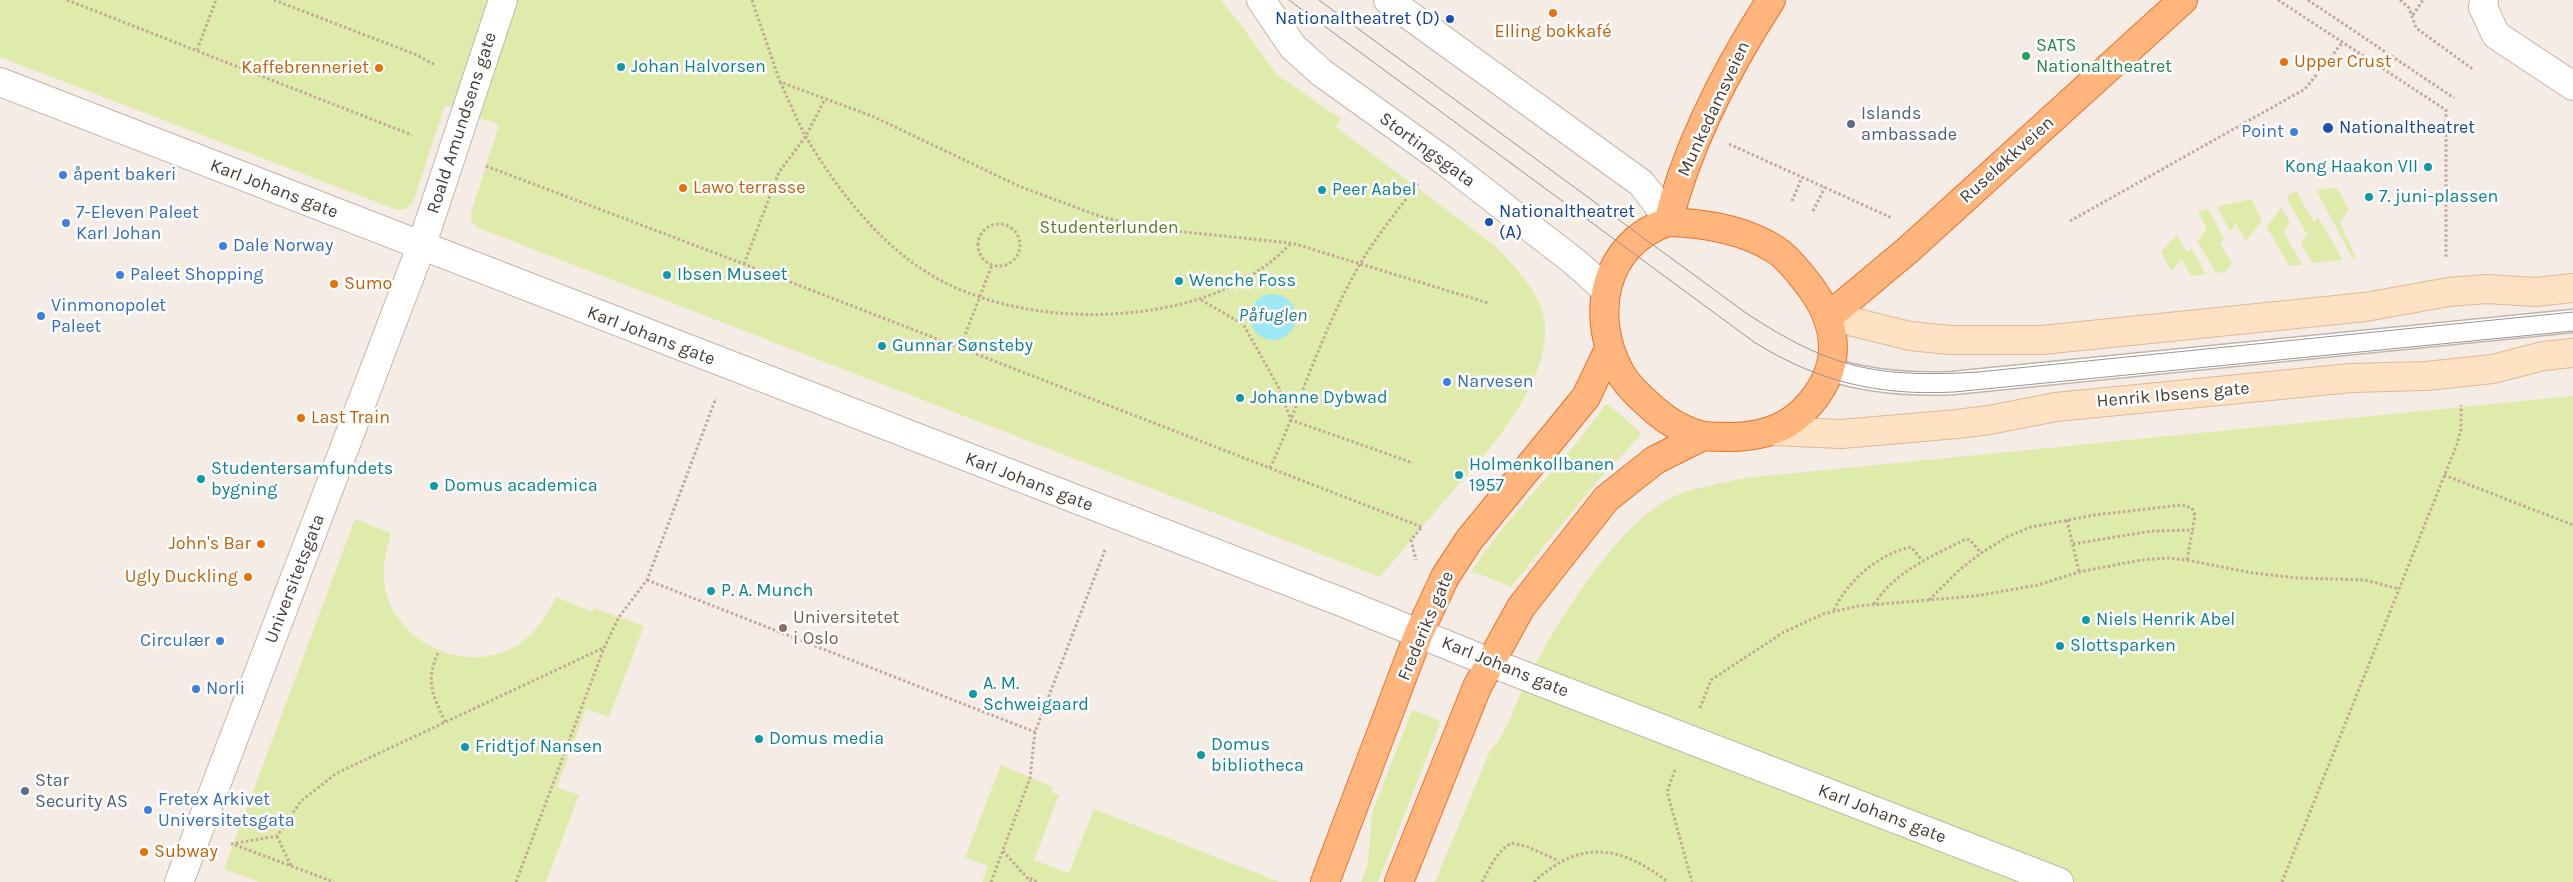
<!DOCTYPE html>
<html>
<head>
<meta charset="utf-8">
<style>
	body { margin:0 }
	canvas { display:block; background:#f4ece5 }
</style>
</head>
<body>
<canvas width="2573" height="882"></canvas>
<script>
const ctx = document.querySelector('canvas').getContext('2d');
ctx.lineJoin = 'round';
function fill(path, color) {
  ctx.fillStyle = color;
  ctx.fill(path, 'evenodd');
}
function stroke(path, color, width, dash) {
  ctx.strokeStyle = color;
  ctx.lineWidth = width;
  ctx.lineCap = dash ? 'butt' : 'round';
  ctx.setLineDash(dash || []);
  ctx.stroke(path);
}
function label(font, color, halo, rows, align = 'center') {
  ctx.font = font + ' Karla,sans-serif';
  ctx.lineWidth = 5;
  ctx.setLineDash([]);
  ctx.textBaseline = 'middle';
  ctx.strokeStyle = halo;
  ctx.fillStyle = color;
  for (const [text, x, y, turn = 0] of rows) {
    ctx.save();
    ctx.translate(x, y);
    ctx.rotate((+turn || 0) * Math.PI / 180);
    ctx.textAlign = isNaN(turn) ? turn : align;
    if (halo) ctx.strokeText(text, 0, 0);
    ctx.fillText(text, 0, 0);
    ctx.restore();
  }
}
const green = new Path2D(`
	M0,0h1220l16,18 40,56 65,45 -5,8 159,119c20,21 47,47 50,78 4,65 -66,138 -106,183 -20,23 -39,47 -59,70l-904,-350 -5,-7v-7l28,-88 -54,-20 -32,97 -8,7 -8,1 -397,-153z
	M2337,188l12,21 -9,14 16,35 -3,1 -37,-69z
	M2297,192l17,31 4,-6 25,43 -31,3 -11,-19 6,-10 -20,-35 3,-6z
	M2251,199l11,21 -16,21 -10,-17 -6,7 -13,-24z
	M2281,207l9,15 -6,10 18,33 -13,1 -22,-39z
	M2208,209l16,30 -4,5 12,19 -7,9 -9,1 -19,-32 10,-12 -9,-17z
	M2177,235l10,18 4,-5 15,26 -15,2 -9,-17 -11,12 -10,-19z
	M2573,396v486h-1138l55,-131c3,-4 7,-7 9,-11 12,-19 18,-42 29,-62 28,-54 91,-158 147,-182 22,-9 46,-13 70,-18z
	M1605,405h4l30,26 1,5 -46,49 -83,102 -39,-16c38,-60 93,-107 133,-166z
	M355,519l36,14c-4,17 -9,32 -7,49 8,65 94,100 144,55 13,-11 20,-25 28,-40l36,15 2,-4 50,18 -35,91 -23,-8 -29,78 22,8 -33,87h-287l-35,-13z
	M1412,710l29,11 -63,161h-17l7,-18 4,-51z
	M1001,765l52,22 -2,5 8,3 -25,65 35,13 25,-64 185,73h-297l6,-16 -23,-9z`);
const water = new Path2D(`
	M1250 317a23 23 0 1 1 46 0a23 23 0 1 1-46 0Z`);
const path = new Path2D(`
	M67,0l345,135
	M274,0l143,55 18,10
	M752,0l28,82 92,34 149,71 81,30 52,12 138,14 196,60
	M2278,0l168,110v149
	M2308,0l146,98
	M2400,0l9,8 7,20 58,42
	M2413,15l10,-15
	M197,50l19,-50
	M780,82c9,18 16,37 26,55 32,54 76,111 132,142 61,33 139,41 206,32 54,-7 109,-27 147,-68
	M1729,144l163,74
	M486,166l258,98 678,263 -11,13 5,20
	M1792,201l10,-24
	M1813,211l12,-24
	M2070,221l235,-132 37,-46
	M978 245a21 21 0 1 1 42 0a21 21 0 1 1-42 0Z
	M744,264l35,-92 27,-36 19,-37
	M1201,300l42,24 35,62 13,34 122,43
	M960,348l32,-83
	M1270,468c31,-67 52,-138 89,-202 17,-30 40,-57 60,-84
	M2444,475l129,50
	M2067,520l12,52
	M2073,544l79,-13 41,-1
	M647,580l388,152
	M1929,600l29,-29 23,-18 26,-16 24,-10 64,-12 86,-10 11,3 3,8 -8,44
	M1874,604c22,-33 58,-48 92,-65l4,1 11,13
	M1834,610c13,-29 46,-57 77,-63l11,13
	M438,653c-13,29 -5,42 7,69
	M1700,708l11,-28 73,-48 39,-18 35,-8 117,-10 63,-11 41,-13 62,-12 27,-2 19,2 66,13 45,5 67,2 34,9
	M1675,770l-7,19v6l24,87
	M277,836l14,30
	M231,844l46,-8 24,-35 36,-28 266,-125
	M235,845l99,37
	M1003,851l28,31
	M1030,878l8,4
	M516,882l88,-234 15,-31 28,-37 69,-182
	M991,882l39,-104 5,-46 70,-182
	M1482,882c8,-14 15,-32 30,-39l16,4 31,14
	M1534,882c46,-43 86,-37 134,0
	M2282,882l175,-438 4,-15v-24`);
const service = new Path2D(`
	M1829,369c41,13 81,16 124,14l620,-62`);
const pedestrian = new Path2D(`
	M421,247l82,-247
	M1489,662l570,220`);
const minor = new Path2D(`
	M1261,0l32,47 29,26 124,89 130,101 29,26
	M1388,0l253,183 15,19 12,20
	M2484,0l-1,7 13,28 77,51
	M0,82l1344,521 145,59
	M179,882l242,-635`);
const secondary = new Path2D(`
	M1829,316l81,20 40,4h92l323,-33 84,-15 37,-3 50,3 37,-4
	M1772,431l69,3 116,-10 32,-4 67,-13 295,-29 75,-2 67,-7 50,-13 30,-3`);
const trunk = new Path2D(`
	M1668,222c36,1 77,8 108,28 11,7 21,20 29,30 35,43 40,90 -2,131 -18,18 -43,25 -68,26 -10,0 -21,0 -31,-1 -20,-4 -40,-17 -55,-31 -9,-8 -21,-19 -28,-31 -32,-56 -19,-130 47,-152z
	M1668,222c20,-79 59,-154 103,-222
	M1829,316l79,-66 275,-250
	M1325,882l94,-249 26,-56 24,-37 117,-143 23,-48
	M1399,882l78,-195 44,-80 85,-108 49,-39 48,-24`);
const tram = new Path2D(`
	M1289,0l465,342c64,40 125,54 200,50l619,-61
	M1319,0l427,313c85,56 131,65 232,59l595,-60`);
const markers = [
	[1553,13,5,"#e8710a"],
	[1450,19,5,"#1a4fb4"],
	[2026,56,5,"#2e9e5b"],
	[2284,62,5,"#e8710a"],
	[621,67,5,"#0f9aa8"],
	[379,68,5,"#e8710a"],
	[1851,124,5,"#5c6f8a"],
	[2328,128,6,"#1a4fb4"],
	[2294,132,5,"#3f7fe0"],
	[2428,167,5,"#0f9aa8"],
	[63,175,5,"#3f7fe0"],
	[683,188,5,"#e8710a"],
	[1322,190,5,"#0f9aa8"],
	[2369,197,5,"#0f9aa8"],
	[1489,222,5,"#1a4fb4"],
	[66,223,5,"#3f7fe0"],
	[223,246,5,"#3f7fe0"],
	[120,275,5,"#3f7fe0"],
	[667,275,5,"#0f9aa8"],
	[1179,281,5,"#0f9aa8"],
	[334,284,5,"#e8710a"],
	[41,316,5,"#3f7fe0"],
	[882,346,5,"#0f9aa8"],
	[1447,382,5,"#3f7fe0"],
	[1240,398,5,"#0f9aa8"],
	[301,418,5,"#e8710a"],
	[1459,475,5,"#0f9aa8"],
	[201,479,5,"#0f9aa8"],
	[434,486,5,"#0f9aa8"],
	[261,544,5,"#e8710a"],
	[248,577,5,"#e8710a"],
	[711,591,5,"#0f9aa8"],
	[2086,620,5,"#0f9aa8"],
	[783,628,5,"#8d6e63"],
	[220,641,5,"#3f7fe0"],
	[2060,646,5,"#0f9aa8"],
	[196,689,5,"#3f7fe0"],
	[973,694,5,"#0f9aa8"],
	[759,739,5,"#0f9aa8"],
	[465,747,5,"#0f9aa8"],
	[1201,755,5,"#0f9aa8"],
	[25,791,5,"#5c6f8a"],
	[148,810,5,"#3f7fe0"],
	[144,852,5,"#e8710a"]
];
const transitNames = [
	["Nationaltheatret (D)",1440,19,"right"],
	["Nationaltheatret",2339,128],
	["Nationaltheatret",1499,212],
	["(A)",1499,233]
];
const foodNames = [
	["Elling bokkafé",1553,32,"center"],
	["Upper Crust",2294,62],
	["Kaffebrenneriet",369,68,"right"],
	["Lawo terrasse",693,188],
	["Sumo",344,284],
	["Last Train",311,418],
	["John's Bar",251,544,"right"],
	["Ugly Duckling",238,577,"right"],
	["Subway",154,852]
];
const leisureNames = [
	["SATS",2036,46],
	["Nationaltheatret",2036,67]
];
const cultureNames = [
	["Johan Halvorsen",631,67],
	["Kong Haakon VII",2418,167,"right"],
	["Peer Aabel",1332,190],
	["7. juni-plassen",2379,197],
	["Ibsen Museet",677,275],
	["Wenche Foss",1189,281],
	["Gunnar Sønsteby",892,346],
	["Johanne Dybwad",1250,398],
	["Holmenkollbanen",1469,465],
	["1957",1469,486],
	["Studentersamfundets",211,469],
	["bygning",211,490],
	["Domus academica",444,486],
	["P. A. Munch",721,591],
	["Niels Henrik Abel",2096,620],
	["Slottsparken",2070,646],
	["A. M.",983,684],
	["Schweigaard",983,705],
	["Domus media",769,739],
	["Domus",1211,745],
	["bibliotheca",1211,766],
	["Fridtjof Nansen",475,747]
];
const streetNames = [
	["Munkedamsveien",1714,109,-65],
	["Roald Amundsens gate",462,123,-72],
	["Stortingsgata",1427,150,36],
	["Ruseløkkveien",2007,160,-42],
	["Karl Johans gate",274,189,21],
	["Karl Johans gate",651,336,21],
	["Henrik Ibsens gate",2173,395,-5],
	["Karl Johans gate",1029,482,21],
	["Universitetsgata",295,579,-69],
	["Frederiks gate",1426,626,-67],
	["Karl Johans gate",1505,667,22],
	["Karl Johans gate",1882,814,21]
];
const serviceNames = [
	["Islands",1861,114],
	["ambassade",1861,135],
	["Star",35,781],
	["Security AS",35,802]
];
const shopNames = [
	["Point",2284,132,"right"],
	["åpent bakeri",73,175],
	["7-Eleven Paleet",76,213],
	["Karl Johan",76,234],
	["Dale Norway",233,246],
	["Paleet Shopping",130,275],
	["Vinmonopolet",51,306],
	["Paleet",51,327],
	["Narvesen",1457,382],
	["Circulær",210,641,"right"],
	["Norli",206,689],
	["Fretex Arkivet",158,800],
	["Universitetsgata",158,821]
];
const parkNames = [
	["Studenterlunden",1109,228]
];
const educationNames = [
	["Universitetet",793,618],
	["i Oslo",793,639]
];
const waterNames = [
	["Påfuglen",1273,316]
];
fill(green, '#dfebab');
fill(water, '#9de8f5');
stroke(service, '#c3b4aa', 25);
stroke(pedestrian, '#c3b4aa', 30);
stroke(minor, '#c3b4aa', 30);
stroke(secondary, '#deb895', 30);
stroke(trunk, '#e8722a', 30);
stroke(path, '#c3a897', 3, [2.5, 2.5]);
stroke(service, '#fff', 22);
stroke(pedestrian, '#fff', 28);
stroke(minor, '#fff', 28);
stroke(secondary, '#ffe2c4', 28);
stroke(trunk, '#ffb57c', 28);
stroke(tram, '#959595', 1);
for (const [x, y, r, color] of markers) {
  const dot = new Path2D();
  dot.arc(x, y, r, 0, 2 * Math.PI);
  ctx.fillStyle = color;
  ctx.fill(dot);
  stroke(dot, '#fff', 2);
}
label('18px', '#164399', '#fff', transitNames, 'left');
label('18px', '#c56008', '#fff', foodNames, 'left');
label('18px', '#27864d', '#fff', leisureNames, 'left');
label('18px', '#0d838f', '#fff', cultureNames, 'left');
label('18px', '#473b34', '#fff', streetNames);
label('18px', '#4e5e75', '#fff', serviceNames, 'left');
label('18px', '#366cbe', '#fff', shopNames, 'left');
label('18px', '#5c7d23', '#fff', parkNames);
label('18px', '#785e54', '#fff', educationNames, 'left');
label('italic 19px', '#217d90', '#fff', waterNames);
</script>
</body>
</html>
